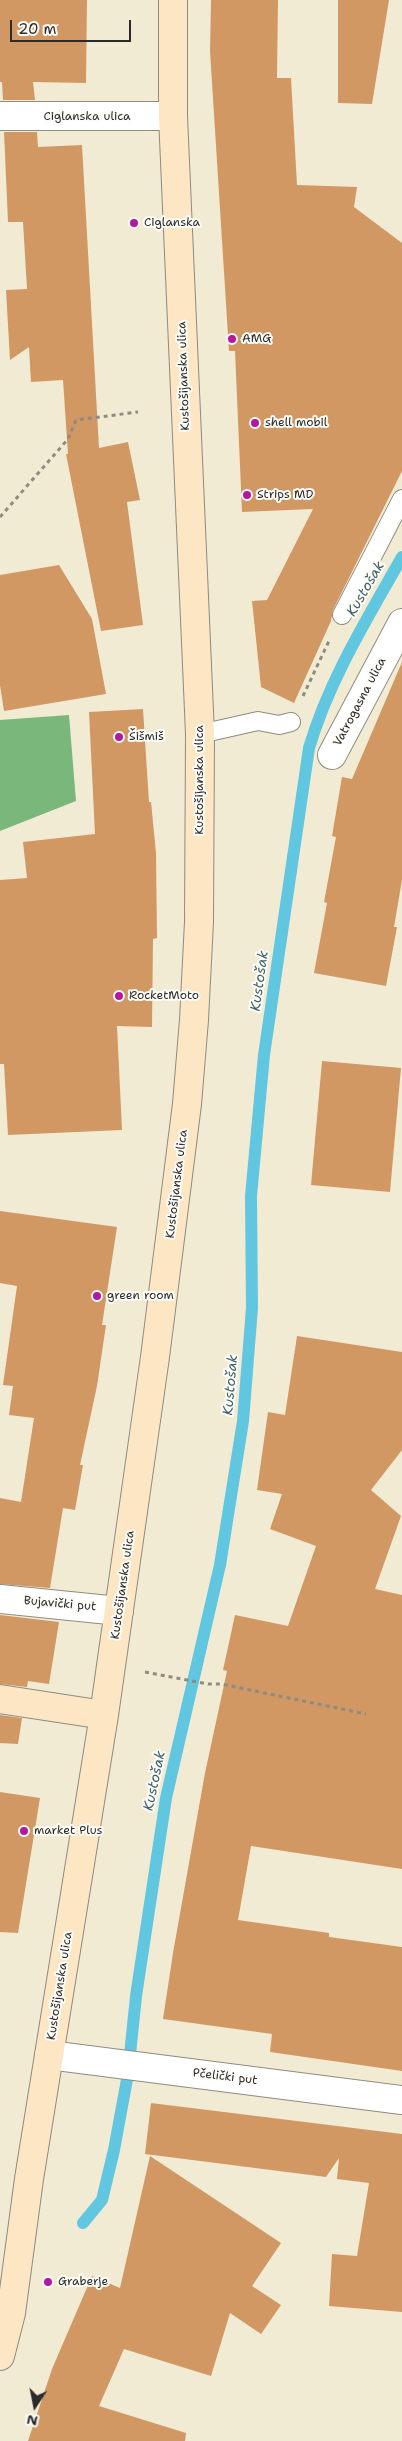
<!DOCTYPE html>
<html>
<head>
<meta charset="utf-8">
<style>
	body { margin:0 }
	#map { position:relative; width:402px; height:2441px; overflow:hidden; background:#f2ebd4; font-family:"Shantell Sans",sans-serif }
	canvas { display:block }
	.north { position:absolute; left:10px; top:2381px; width:50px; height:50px; -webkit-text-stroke:4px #fdfcf7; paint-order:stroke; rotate:191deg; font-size:14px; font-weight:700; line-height:20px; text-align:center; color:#2b2b2b }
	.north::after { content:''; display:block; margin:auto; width:18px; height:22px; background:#2b2b2b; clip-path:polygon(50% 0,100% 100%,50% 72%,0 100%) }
	.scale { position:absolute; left:10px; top:20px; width:121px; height:22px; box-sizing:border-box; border:2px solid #2b2b2b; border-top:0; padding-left:6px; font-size:15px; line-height:18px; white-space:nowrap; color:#2b2b2b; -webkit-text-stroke:4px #fdfcf7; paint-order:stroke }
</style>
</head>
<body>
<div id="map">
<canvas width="402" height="2441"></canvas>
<div class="north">N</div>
<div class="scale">20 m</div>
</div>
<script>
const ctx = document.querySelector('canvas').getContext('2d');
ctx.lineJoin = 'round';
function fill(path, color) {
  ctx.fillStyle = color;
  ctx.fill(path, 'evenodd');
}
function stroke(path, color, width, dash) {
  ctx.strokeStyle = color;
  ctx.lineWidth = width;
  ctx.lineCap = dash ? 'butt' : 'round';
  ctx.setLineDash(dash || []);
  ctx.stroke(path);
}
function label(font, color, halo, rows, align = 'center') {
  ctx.font = font + ' "Shantell Sans",sans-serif';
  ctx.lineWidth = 4;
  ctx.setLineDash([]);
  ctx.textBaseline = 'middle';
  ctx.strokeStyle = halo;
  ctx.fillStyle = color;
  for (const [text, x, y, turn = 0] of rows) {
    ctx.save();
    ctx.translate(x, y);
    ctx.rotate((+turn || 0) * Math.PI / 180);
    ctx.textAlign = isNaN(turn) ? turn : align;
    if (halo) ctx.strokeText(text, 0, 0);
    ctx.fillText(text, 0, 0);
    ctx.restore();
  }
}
const forest = new Path2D(`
	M69,715l7,86 -76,30v-111z`);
const stream = new Path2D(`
	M83,2223l19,-23 12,-50 14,-76 8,-78 30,-198 54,-233 23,-144 9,-113 -1,-112 13,-141 45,-307c20,-68 58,-129 93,-191`);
const building = new Path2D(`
	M0,0h87l-1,83 -53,-1 2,18h-32l-1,-18h-2z
	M211,0h67l-1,78h14l6,107 60,2 -3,20 48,36v228l-69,139 -2,11 -37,82 -33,-16 -9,-86 15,-1 46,-91 -71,3 -7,-161h-6l-19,-300z
	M338,0h51l-17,104 -34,-1z
	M4,132h33l1,15 44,-2 17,303 29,-6 12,58 -13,2 16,123 -42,6 -35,-177h2l-5,-74 -32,2 -2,-35 -19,13 -4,-70 21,-1 -4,-67h-15z
	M59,565l33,54 14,75 -102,17 -4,-26v-110z
	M402,662v218l-8,47h3l-11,59 -72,-13 13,-70 -3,-1 12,-65 -4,-1 10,-59 10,2z
	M143,709l6,93h2l5,51 1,85 -4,1 -1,88 -35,-1 5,104 -114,5 -4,-71h-4v-184l27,-2 -4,-36 72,-8 -6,-122z
	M322,1061l79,7 -11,124 -79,-7z
	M0,1211l117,16 -15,98h4l-9,61 -17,79h3l-8,45 -12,-2 -13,80 -50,-4v-86l21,4 13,-84 -25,-3 4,-29 -10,-1 14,-99 -17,-3z
	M297,1336l105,16v98l-31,40 30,26 -26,73 27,6v274l-151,-23 -13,74 91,13v4l73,10v124l-132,-19 2,-18 -109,-15 10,-66 32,-180 22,-102 -4,-1 12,-55 53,11 28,-80 -46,-17 12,-35 -25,-4 11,-78 17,3z
	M0,1615l59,7 -10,62 -21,-3 -1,6 -27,-3z
	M0,1715l22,3 -4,26 -18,-1z
	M0,1792l40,6 -22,135 -18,-1z
	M151,2103l251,31v178l-73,-6 3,-52 25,2 12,-73 -32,-4 2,-21 -13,19 -181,-23z
	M150,2156l131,87 -29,43 29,19 -20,29 -31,-21 -19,63 -87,-27 -25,57 87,27 -1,8h-157l24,-72 40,-93 28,12z`);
const path = new Path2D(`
	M0,517l68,-78 8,-19 62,-8
	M303,696l26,-55
	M145,1672l63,12h13l145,30`);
const lane = new Path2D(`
	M342,615l60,-116
	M200,734l58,-13 21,4 12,-3`);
const street = new Path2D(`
	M0,116h173
	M332,755l70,-132
	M0,1599l119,12
	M49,2055l353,45`);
const secondary = new Path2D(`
	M0,1699l104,16
	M0,2356l11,-43 18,-134 75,-464 51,-358 32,-253 7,-84 5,-98 1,-188 -27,-618v-116`);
const markers = [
	[134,223,5,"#b5179e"],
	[232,339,5,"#b5179e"],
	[255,423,5,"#b5179e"],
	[247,495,5,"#b5179e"],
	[119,737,5,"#b5179e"],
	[119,996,5,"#b5179e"],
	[97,1296,5,"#b5179e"],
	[24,1831,5,"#b5179e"],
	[48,2282,5,"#b5179e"]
];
const streetNames = [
	["Ciglanska ulica",87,117],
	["Kustošijanska ulica",184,376,-92],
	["Vatrogasna ulica",360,702,-62],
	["Kustošijanska ulica",200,780,-90],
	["Kustošijanska ulica",177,1184,-83],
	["Kustošijanska ulica",123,1585,-82],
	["Bujavički put",60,1604,5],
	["Kustošijanska ulica",60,1986,-81],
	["Pčelički put",225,2077,7]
];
const poiNames = [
	["Ciglanska",144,223],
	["AMG",242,339],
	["shell mobil",265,423],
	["Strips MD",257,495],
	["Šišmiš",129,737],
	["RocketMoto",129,996],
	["green room",107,1296],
	["market Plus",34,1831],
	["Graberje",58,2282]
];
const waterNames = [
	["Kustošak",366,589,-60],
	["Kustošak",260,981,-82],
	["Kustošak",231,1385,-85],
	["Kustošak",155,1781,-78]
];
fill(forest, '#79b87a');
stroke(stream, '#61c6df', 12);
fill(building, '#d19864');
stroke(lane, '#8e8b80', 20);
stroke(street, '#8e8b80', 30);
stroke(secondary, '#8e8b80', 30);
stroke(path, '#8e8b80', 3, [4, 4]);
stroke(lane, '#fff', 18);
stroke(street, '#fff', 28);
stroke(secondary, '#fce6c4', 28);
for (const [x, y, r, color] of markers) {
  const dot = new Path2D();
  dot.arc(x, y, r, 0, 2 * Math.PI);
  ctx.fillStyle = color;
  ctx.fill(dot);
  stroke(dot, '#fdfcf7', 2);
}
label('12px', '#2b2b2b', '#fdfcf7', streetNames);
label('12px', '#2b2b2b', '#fdfcf7', poiNames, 'left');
label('italic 14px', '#3e616a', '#fdfcf7', waterNames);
</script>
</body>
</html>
